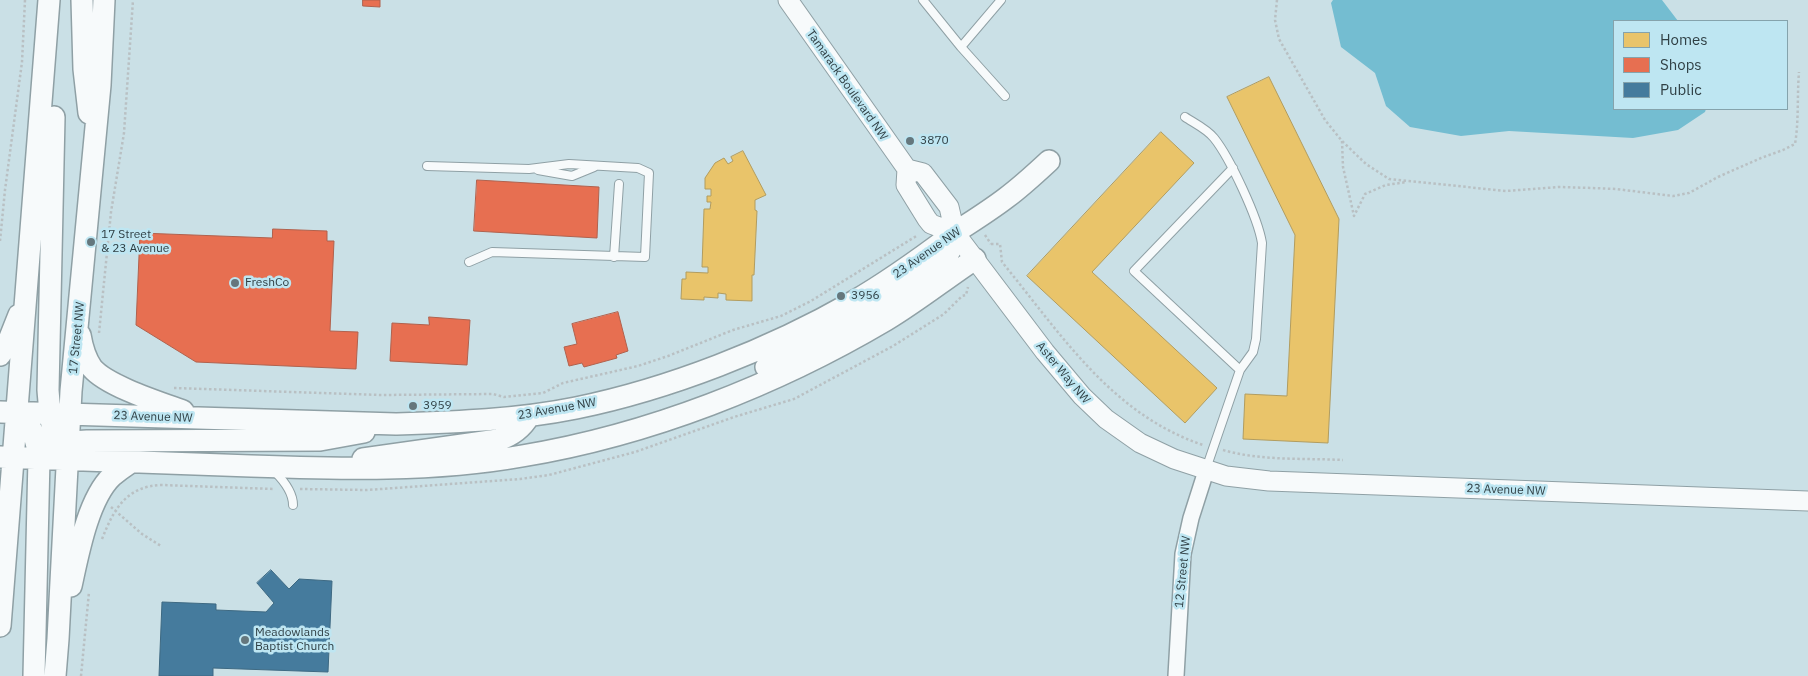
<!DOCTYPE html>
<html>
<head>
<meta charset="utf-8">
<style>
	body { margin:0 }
	#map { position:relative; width:1808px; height:676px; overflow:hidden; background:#cae0e6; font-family:"IBM Plex Sans",sans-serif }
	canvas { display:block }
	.legend { position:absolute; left:1613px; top:20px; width:175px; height:90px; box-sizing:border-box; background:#bee6f2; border:1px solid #85a3ac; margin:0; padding:6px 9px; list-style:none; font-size:15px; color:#2f3f44 }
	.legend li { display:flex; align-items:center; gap:10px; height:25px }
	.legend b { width:25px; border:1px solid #85a3ac }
</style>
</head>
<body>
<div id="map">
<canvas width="1808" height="676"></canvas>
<ul class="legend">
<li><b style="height:14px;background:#e9c46a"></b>Homes</li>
<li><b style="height:14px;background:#e76f51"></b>Shops</li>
<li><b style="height:14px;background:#457b9d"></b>Public</li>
</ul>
</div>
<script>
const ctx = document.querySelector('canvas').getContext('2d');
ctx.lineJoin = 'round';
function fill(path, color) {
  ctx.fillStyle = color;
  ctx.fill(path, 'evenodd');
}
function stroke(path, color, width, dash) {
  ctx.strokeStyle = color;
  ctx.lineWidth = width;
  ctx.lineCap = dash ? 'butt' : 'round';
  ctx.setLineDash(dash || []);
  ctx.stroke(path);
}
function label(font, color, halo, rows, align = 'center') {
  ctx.font = font + ' "IBM Plex Sans",sans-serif';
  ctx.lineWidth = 5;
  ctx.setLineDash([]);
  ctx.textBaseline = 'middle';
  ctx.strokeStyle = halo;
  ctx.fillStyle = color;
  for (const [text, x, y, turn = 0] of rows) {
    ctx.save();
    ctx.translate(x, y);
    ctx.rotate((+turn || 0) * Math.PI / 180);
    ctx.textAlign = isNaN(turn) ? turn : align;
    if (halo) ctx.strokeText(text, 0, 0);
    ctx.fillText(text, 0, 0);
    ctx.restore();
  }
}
const water = new Path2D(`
	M1333,0h329l16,21h-64v88h92l-1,3 -27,18 -45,8 -124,-7 -48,5 -51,-9 -24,-21 -11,-33 -34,-26 -10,-44z`);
const homes = new Path2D(`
	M1269,77l70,142 -11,224 -85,-4 2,-45 42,2 8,-161 -68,-138z
	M1161,132l33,31 -102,109 125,116 -32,35 -158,-147z
	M743,151l23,44 -11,5v10l2,1 -3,64h-2v26l-26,-1v-6l-8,-1v5l-14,-1v3l-23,-1 1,-20h4v-7l22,1v-6h-6l2,-58h6l1,-7h-4v-6h4v-7h-6v-11l10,-15 9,-5 4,6 5,-3 -2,-4z`);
const shops = new Path2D(`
	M363,0h17v7l-17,-1z
	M477,180l122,7 -2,51 -123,-7z
	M273,229l54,2v10h7l-4,90 28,1 -2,37 -160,-7 -60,-37 4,-92 132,5z
	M618,312l10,39 -12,4 1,3 -33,9 -2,-4 -13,3 -5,-19 13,-3 -5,-20z
	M429,317l41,3 -3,45 -77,-4 2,-38 37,2z`);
const public = new Path2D(`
	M271,570l18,19 10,-10 33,2 -4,91 -115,-4v8h-54l3,-74 54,2v6l50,2 8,-9 -17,-20z`);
const path = new Path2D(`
	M1277,0l-2,20 4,19 46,81 17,21 24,23 23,15 117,12 53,-4 33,1 24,1 57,7 16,-3 29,-16 43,-19 22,-8 12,-6c4,-24 2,-48 4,-72
	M1342,141l1,26 11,49 11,-22 21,-9 21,-3
	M985,235l6,9
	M0,241l5,-51 17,-128 3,-62
	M991,244h9l2,18c59,72 109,152 201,183
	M99,333l12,-121 13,-79 9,-133
	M174,388l207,7 112,-1 11,3 39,-4 20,-10 75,-17 30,-10 65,-26 48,-14 30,-15 107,-66
	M1223,450c38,11 80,8 120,10
	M300,489l67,1 153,-11 29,-4 86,-23 99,-35 60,-18 99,-53 51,-32 18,-18 4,-1 2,-8
	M111,507l31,27 19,12
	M102,539c12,-30 24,-53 60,-54l112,4
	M81,676l8,-84`);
const service = new Path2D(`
	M923,0l38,47 44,49
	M961,47l40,-47
	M1185,117c9,6 22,12 29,21 16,20 44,80 48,105l-6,96 -3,13 -13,18 -34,99
	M427,166l102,3 40,-5 69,4 11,5 -4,84 -153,-5 -23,10
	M1233,168l-99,103 106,99
	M538,170l34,6 22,-9
	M614,257l5,-73
	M275,472c9,9 18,20 18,33`);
const minor = new Path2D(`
	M1176,676l7,-122 8,-36 15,-47`);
const tertiary = new Path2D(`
	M788,0l119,169 16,4 26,34 6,26 90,119 37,44 24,23 34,24 34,16 52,17 43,5 539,20
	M907,169l-1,16 21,34 4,5 24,9`);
const secondary = new Path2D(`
	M82,0l2,69 5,44
	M54,117l-6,273c2,25 3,49 19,70
	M80,335c2,12 5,23 12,33 15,18 69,35 91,43
	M0,355l9,-15 10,-25
	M766,367c35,-18 70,-38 105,-58 26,-14 56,-30 75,-53 5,-5 7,-11 8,-17
	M0,412l396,12c60,-2 121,-4 180,-16 93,-19 195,-59 277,-106 35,-20 68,-44 100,-68 18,-12 36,-23 53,-36 15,-11 29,-24 43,-37
	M17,412c15,11 20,29 22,46l-5,218
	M56,443l31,-2 233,-1 44,-8
	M0,457c84,3 167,6 251,9 91,3 182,6 271,-10 127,-21 254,-71 364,-136 30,-18 59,-41 89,-61
	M363,459l135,-19c13,-4 24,-12 31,-24
	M71,586c7,-32 17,-87 41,-110 6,-5 13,-10 19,-14
	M0,626l49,-626
	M55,676l3,-37 13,-248 29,-306 4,-85`);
const markers = [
	[910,141,5,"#65777d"],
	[91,242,5,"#65777d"],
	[235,283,5,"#65777d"],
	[841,296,5,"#65777d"],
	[413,406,5,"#65777d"],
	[245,640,5,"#65777d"]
];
const streetNames = [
	["Tamarack Boulevard NW",847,85,55],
	["23 Avenue NW",927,253,-35],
	["17 Street NW",77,338,-84],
	["Aster Way NW",1063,373,50],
	["23 Avenue NW",557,409,-10],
	["23 Avenue NW",153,417,2],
	["23 Avenue NW",1506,490,2],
	["12 Street NW",1183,572,-84]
];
const poiNames = [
	["3870",920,141],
	["17 Street",101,235],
	["& 23 Avenue",101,249],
	["FreshCo",245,283],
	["3956",851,296],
	["3959",423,406],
	["Meadowlands",255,633],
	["Baptist Church",255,647]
];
fill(water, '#74bdd1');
fill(homes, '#e9c46a');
stroke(homes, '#b19c5f', 1);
fill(shops, '#e76f51');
stroke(shops, '#b0614d', 1);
fill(public, '#457b9d');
stroke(public, '#3e6982', 1);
stroke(service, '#8fa0a5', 10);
stroke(minor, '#8fa0a5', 18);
stroke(tertiary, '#8fa0a5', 21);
stroke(secondary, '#8fa0a5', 24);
stroke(path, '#b9c0c3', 2.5, [2.5, 2.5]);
stroke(service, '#f7fafb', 8);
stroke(minor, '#f7fafb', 15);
stroke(tertiary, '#f7fafb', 19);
stroke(secondary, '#f7fafb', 21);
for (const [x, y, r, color] of markers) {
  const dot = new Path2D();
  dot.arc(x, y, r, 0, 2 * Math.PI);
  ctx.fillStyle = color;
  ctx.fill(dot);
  stroke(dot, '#bee6f2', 2);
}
label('12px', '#2f3f44', '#bee6f2', streetNames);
label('12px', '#2f3f44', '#bee6f2', poiNames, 'left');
</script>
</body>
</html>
